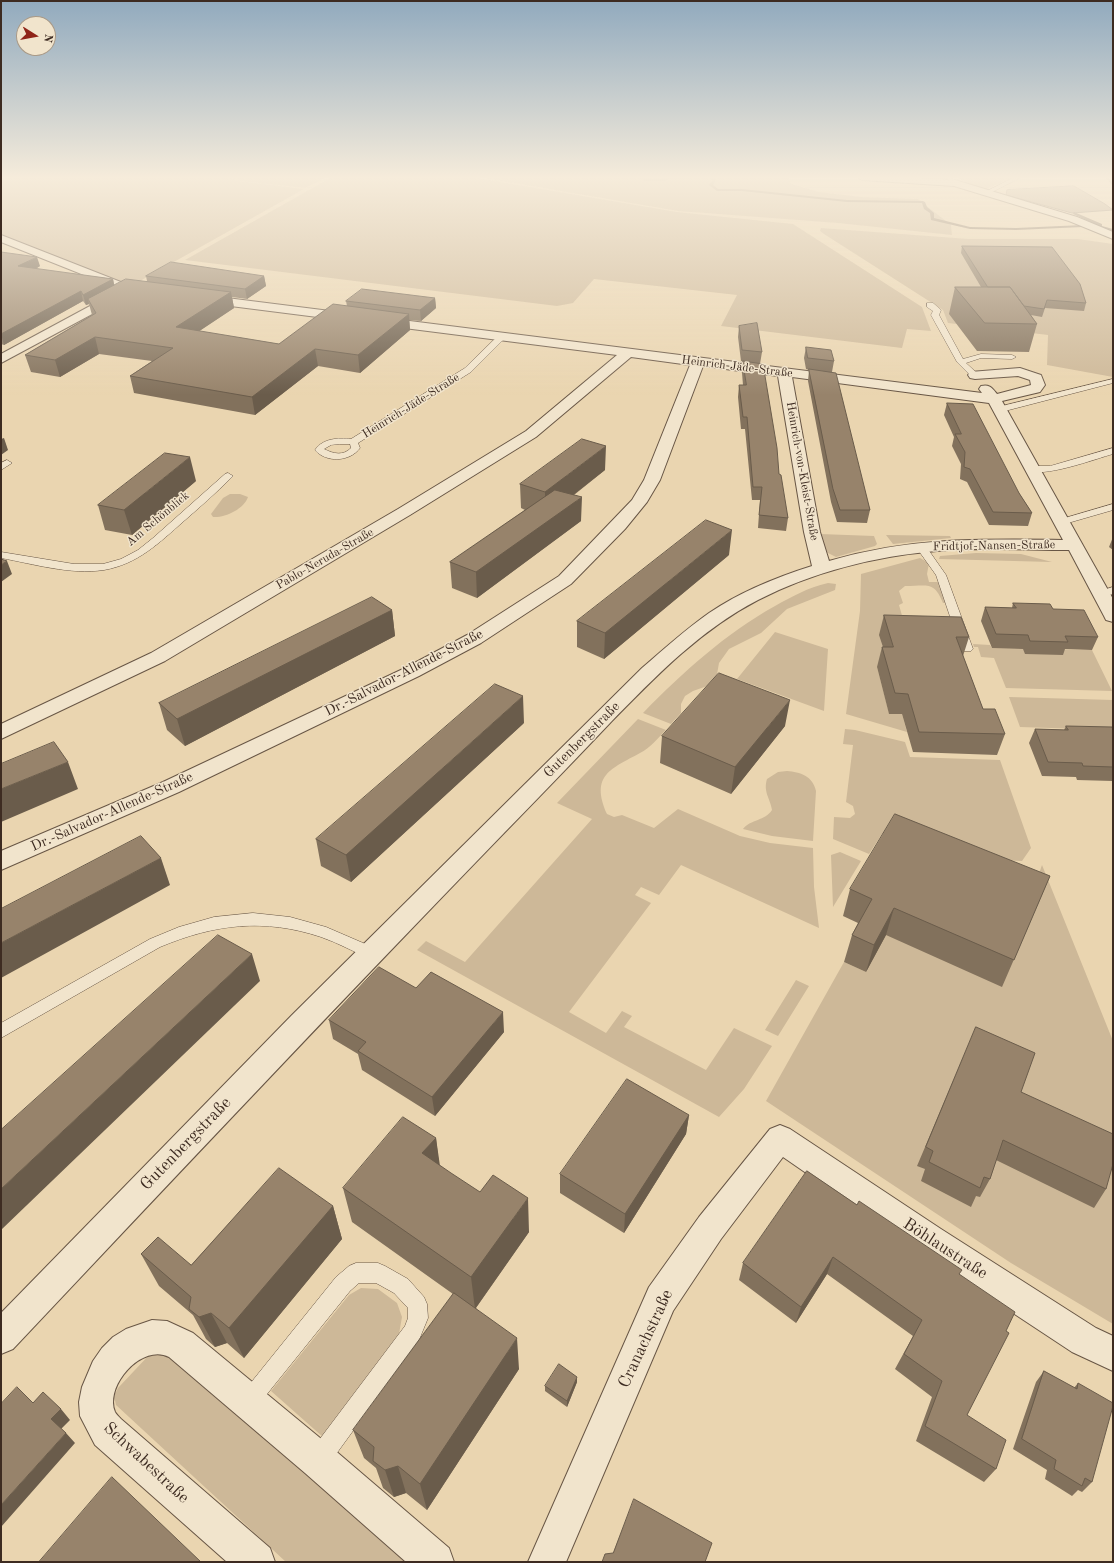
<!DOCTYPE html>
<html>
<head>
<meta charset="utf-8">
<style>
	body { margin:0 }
	#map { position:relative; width:1114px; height:1563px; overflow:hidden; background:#ead5b0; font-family:"Old Standard TT",serif }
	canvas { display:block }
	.frame { position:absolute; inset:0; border:2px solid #3d2b21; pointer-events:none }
	.north { position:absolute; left:16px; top:16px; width:40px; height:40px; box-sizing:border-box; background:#f1e4cc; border:1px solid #a99a88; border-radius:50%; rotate:101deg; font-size:11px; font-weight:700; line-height:16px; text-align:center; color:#3d2b21 }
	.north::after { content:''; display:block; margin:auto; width:14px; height:18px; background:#8f2418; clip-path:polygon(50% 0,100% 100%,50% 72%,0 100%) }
</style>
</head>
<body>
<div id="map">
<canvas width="1114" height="1563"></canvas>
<div class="frame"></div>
<div class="north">N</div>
</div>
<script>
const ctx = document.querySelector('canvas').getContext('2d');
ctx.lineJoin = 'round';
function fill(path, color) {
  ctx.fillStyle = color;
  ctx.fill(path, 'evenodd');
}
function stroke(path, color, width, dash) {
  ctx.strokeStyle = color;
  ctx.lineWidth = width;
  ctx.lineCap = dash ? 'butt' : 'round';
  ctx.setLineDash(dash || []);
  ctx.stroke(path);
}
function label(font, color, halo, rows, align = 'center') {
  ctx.font = font + ' "Old Standard TT",serif';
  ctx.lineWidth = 3;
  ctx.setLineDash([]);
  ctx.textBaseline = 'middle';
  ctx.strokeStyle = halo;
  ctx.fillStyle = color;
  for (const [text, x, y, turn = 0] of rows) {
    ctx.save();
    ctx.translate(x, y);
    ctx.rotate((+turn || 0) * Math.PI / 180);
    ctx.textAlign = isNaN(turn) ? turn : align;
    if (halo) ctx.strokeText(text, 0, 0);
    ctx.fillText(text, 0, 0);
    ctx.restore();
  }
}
const green = new Path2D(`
	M1,177h226l12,4 65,8 -164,92 -17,3 -122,-49z
	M229,177h98l-22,11 -65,-7z
	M332,177h139l206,35 116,12 129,83 9,24 -24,-2 -5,19 -181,-22 16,-31 -143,-16 -21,24 -16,3 -372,-46z
	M479,177h309l3,7 28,8 42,5 57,2 33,26 1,10 -114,-12 -160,-12z
	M957,177h58l-31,13 -13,-4z
	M821,228l148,11h109l35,5v133l-66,-12 1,-30 -100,-12 -5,-13 -119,-76 -4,-3z
	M230,494h10l8,3c-4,12 -23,21 -35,20l-2,-3 12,-16z
	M820,534l54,2 3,8 -2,2 -39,11 -14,-7z
	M886,535l64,1 1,2 -58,6z
	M976,553l45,1 31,8 -113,-3 1,-3z
	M920,558l9,5 -2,11 2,8h9l9,21h-4c-9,-22 -15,-17 -38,-17l-6,5 4,12 -4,2 4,14 -15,48h-11l12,46 13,1 5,18 -61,-18 14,-103 1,-37z
	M828,583l8,1 -1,6 -48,19 -26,24 -32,16 -10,14 -3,17 -6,5 -17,6 -8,5 -4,8v9l-10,11 -28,-11c40,-41 82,-79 132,-107 18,-10 32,-18 53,-23z
	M775,632l53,17 -4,62 -87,-32z
	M973,644l17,1 2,3 100,2 20,41 -106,-3 -12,-30 -13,-1 -3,-10h-4z
	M1009,697l104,3v30l-93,-3z
	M638,719l28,11c-8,8 -16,18 -26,23 -29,16 -50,22 -33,61l7,3 8,-2 32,13 24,-19 62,27 30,7 43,5 1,39 5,41 -138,-63 -22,30 -18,-8 -6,8 16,8 -82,109 37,21 16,-22 10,5 -8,11 82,43 28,-42 38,18 -28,43 -25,28 -302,-167 9,-9 39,21 127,-143 -35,-16z
	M845,729l10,1 50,12 5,15 90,3 31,88 -9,13 -46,-2 -82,-24 -12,-1 -13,20 -36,-15 1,-22 16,1 5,-4 -2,-8 -7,-4 7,-57 -10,-1z
	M787,771c13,1 26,5 29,20l-3,50 -41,-5 -29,-7c8,-10 22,-8 29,-19 -2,-12 -9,-18 -5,-31l11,-7z
	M840,852l21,9 -28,46 -2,-52z
	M1042,865l71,176v283l-102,-61 -245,-162 78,-139 22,10 6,-43 162,-41z
	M796,980l13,6 -31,50 -13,-6z
	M361,1288l17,1 19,14 5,14 -3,17 -76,103 -52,-46 78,-96z
	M166,1353l242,209h-122l-170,-157 -2,-9 4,-8 32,-34z`);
const water = new Path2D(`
	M1074,186l31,18 8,6 -41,3 -66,-18 1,-5z`);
const stream = new Path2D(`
	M639,177h6l1,2h18l3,-2h4l-6,4h-21l-2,-3z
	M672,177h26l-20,2z
	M708,177h4l4,2 -3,6 5,4h24l105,11 76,1 2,1 2,5 7,6v5l36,9 46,1 67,-3 16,1 -26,-12 1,-2 28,12v2l11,3v2l-9,-3 -21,-1 -67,3 -46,-1 -39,-9 -1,-7 -6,-4 -2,-6 -75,-1 -105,-11h-25l-8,-6 4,-5z
	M1105,177h3l5,6v3z`);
const lane = new Path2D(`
	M945,177h6l7,6 -5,1z
	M1015,177h7l-34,17 -5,-1z
	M927,303h6l8,7 -2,5 24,44 18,-5 31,1 4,2 -4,2 -31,-1 -15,5 13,12 -7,2 -15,-15 -26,-47 2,-4 -6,-4z
	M500,334l7,2 -36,36 -113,71 2,5c-10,14 -34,15 -45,2 8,-12 23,-12 36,-11l114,-71zM340,444h10l1,4c-8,8 -17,6 -27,1l7,-4z
	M1113,379v4l-112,29 -4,-3 1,-2z
	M1113,448v6c-15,4 -74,26 -85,15l5,-3h17z
	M7,460l5,3 -11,7v-7z
	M228,473l5,3 -2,2c-15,15 -31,29 -47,43 -25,22 -46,43 -80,49 -34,5 -70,-6 -103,-12v-6l73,12h29l18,-5 17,-9 15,-12 72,-64z
	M1113,504v6l-52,15 -5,-3 2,-2z
	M921,544l4,1 21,30 27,74 -2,2h-8l-2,-2 -25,-74 -20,-28z
	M1113,587v7l-12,3 -5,-3 1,-2z
	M253,913l37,4 36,10 51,22 3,4 -3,4 -5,2c-17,-6 -33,-16 -51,-22 -57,-19 -106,-13 -161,10l-159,91v-15l149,-84 29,-12 35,-10z
	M356,1263h22l7,3 23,13 16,18 3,7 1,14 -9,22 -93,128 -8,3 -8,-3 -3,-8 3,-8 95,-126 3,-8v-10l-14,-15 -18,-10h-17l-9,8 -95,118 -7,3 -7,-3 -3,-7 3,-7 95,-118 13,-11z`);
const street = new Path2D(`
	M857,177h43l55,3 122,37 36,15v7l-44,-18 -115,-35 -92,-6z
	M1,235l130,51 18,3 2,3 -6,4 -21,-5 -123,-49z
	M116,292l6,4 -2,3 -119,64v-9z
	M203,295l779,98 -3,-4 2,-3c9,-2 11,2 16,8l34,-9 -1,-5 -12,-4 -43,3 -5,-1 -2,-3 2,-3 50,-4 21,7 4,10 -5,7 -38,9 111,198v23l-7,-2 -2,-4 -35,-66c-44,0 -88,-3 -132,1 -61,5 -124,21 -179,49 -58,30 -103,77 -148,123 -35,37 -70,73 -106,110 -165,170 -328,343 -491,516l-12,5v-41l291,-298 350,-347c22,-19 43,-38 67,-55 31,-21 68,-36 103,-47l-8,-34 -26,-156 -75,-10 -43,114 -13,22 -22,27 -54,55 -90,59 -62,33 -240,116 -178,78v-19l162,-69 242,-114 62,-33 92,-59 73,-76 12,-20 46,-115 -59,-8 -95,80 -126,78 -245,146 -164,78v-15l150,-71 247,-144 128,-78 91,-76 -418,-53 -2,-3zM792,377l197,26 74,137c-83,-1 -153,-3 -234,21l-9,-29z
	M780,1125l10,4 151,100 155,99 17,8v35l-41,-19 -153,-101 -136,-94 -62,82 -48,72 -107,251h-38l121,-275 50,-70 71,-88z
	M152,1320l15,1 26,12 138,114 118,101 5,14h-48l-101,-89 -136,-116c-27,-14 -65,29 -54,55 1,2 4,5 6,7l149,129 5,14h-48l-132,-117 -15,-29 -1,-14 3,-15 11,-26 9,-13 11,-11 13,-8z`);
const wall = new Path2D(`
	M962,246l124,57 -2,8 -39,-3 -3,9 -11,-2 6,9 -8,28 -52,-1 -28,-37 6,-27h26l-20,-34z
	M1,252l39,14 -4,3 77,10 1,6 33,-4 -1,-5h118l2,10 -19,13 -15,-2 2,11 -35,23 80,13 68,-38 -1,-5 89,-3 1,10 -15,13 -12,-1 1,10 -50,43 -42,-7 -63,49 -121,-22 -4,-17 22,-15 -53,-7 -39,23 -29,-5 -6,-17 67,-40 -3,-11 -3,1 -3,-4 -79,44 -3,-1z
	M739,326l23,26 -2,12 19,110 9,44 -2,13 -28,-3 2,-28h-8l-7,-71h-4l-3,-32 1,-12h4l-1,-12 1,-11 -2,-1 -3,-24z
	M806,347l28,14 -2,11 38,138 -3,13 -30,-1 -6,-20 -23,-121 1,-11 -3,-1 -2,-11z
	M947,403l72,90 13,20 -4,13 -39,-1 -22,-43 -7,-3 1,-15 -9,-18 2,-9 -10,-22z
	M605,470l-31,25 7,26 -104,77 -25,-10 -2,-26 75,-52 -4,-2 -1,-24z
	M196,481l-64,54 -27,-5 -7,-25z
	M1113,537v13l-4,-3z
	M729,555l-125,104 -27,-12v-26z
	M1013,603l40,6 45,28 -6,13 -27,-1 -2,6 -38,-1 -2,-5 -31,-1 -11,-27 4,-14 27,1z
	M392,610l3,26 -210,110 -18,-16 -8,-27z
	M884,615l85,22 -6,19 20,53 22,25 -8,21 -84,-3 -11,-38h-13l-12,-47 5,-20h1l-4,-12z
	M524,723l-173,159 -30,-16 -5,-27z
	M785,726l-54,68 -71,-31 2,-27z
	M1066,726l47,3v52l-36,-1 -1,-3 -34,-1 -13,-33 6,-14 29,1z
	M1050,876l-48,111 -116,-52 -20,37 -22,-10 8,-27 6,-12 -15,-7 7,-27z
	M416,988l88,44 -69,84 -73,-46 -4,-16 -25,-15 -4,-19z
	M976,1027l45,65 85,97 -12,19 -98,-48 -6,19 -10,18 -4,-1 -5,11 -50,-26 4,-12 -8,-3z
	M689,1115l-3,19 -62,99 -64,-40v-19z
	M436,1138l3,27 90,67 -53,76 43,61 -92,141 -21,-17 -12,4 -11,-9 -7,-20 -12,-10 -11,-28 100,-136 -101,-72 -9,-34z
	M807,1171l152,103 47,57 -39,84 29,54 -12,13 -68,-41 16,-44 -37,-28 18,-33 -86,-62 -31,49 -57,-43 4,-17z
	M333,1206l9,33 -98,119 -17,-15 -12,4 -9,-8 -13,-24 -34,-29 -18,-32 50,11z
	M1044,1371l30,17 4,-5 14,99 -10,10 -4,-2 -6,6 -27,-17 2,-9 -34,-21 23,-67z
	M577,1382l-10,25 -22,-16v-5z`);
const shadedWall = new Path2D(`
	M37,257l3,9 -19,10 -3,-10z
	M264,276l2,10 -19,13 -2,-10z
	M113,279l2,10 -27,10 1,5 -3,1 -3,-10z
	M81,291l2,10 -79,44 -3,-11z
	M231,292l3,16 -54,36 -4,-17z
	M435,298l1,10 -15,13 -1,-11z
	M409,314l1,16 -50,43 -2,-18z
	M95,337l4,17 -39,23 -5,-17z
	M315,349l3,17 -63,49 -3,-18z
	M4,438l4,12 -7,5v-16z
	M606,446l-1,24 -60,47v-25z
	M190,457l6,24 -64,54 -8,-25z
	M582,497l-1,24 -104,77 -1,-26z
	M732,530l-3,25 -125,104 1,-26z
	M7,561l5,13 -11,8v-17z
	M392,610l3,26 -210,110 -8,-27z
	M523,696l1,27 -173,159 -5,-27z
	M790,700l-5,26 -54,68 4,-27z
	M68,762l10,27 -77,33v-33z
	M161,858l9,27 -169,93v-35z
	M894,908l-8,27 -20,37 8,-27z
	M252,954l8,27 -259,249v-41z
	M503,1012l1,20 -69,84 -3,-19z
	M689,1115l-3,19 -62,99 1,-19z
	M436,1138l5,35 -19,-20z
	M528,1198l1,34 -54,77 -4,-32z
	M333,1206l9,33 -98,119 -15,-30z
	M833,1257l-6,17 -31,49 5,-16z
	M211,1313l16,30 -12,4 -16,-30z
	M517,1338l2,31 -92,141 -7,-26z
	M577,1377v5l-10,25v-6z
	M61,1409l9,11 -10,10 -9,-11z
	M66,1433l9,10 -74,84v-22z
	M398,1466l8,27 -12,4 -9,-27z`);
const building = new Path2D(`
	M962,246l90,1 28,37 6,19 -39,-3 -3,9 -20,-3 -14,-19h-22z
	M1,252l36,5 -19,9 95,13 -30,16 -2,-4 -80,43z
	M171,262l93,14 -19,13 -99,-13z
	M126,279l105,13 -55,35 103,17 54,-40 76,10 -51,41 -43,-6 -63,48 -122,-21 43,-28 -78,-11 -40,23 -30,-5 71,-42 -8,-14z
	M955,287h55l27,37 -52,-1z
	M362,289l73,9 -15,12 -74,-9z
	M757,323l5,29 -20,-2 -3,-24z
	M806,347l25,3 3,11 -26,-3z
	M743,361l20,3 14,84 2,26 2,1 7,43 -29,-3 3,-28h-9l-6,-70h-4l-4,-32h7z
	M809,369l27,4 34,137h-30l-7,-21z
	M947,403l26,1 46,89 13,20 -39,-1 -23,-43 -6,-2 1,-15 -10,-18h6z
	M582,439l24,7 -61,46 -25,-8z
	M165,453l25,4 -66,53 -26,-5z
	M555,490l27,7 -106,75 -26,-10z
	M706,520l26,10 -127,103 -28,-12z
	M1,559l6,2 -6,4z
	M372,597l20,13 -215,109 -18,-16z
	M1013,603l37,1 3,5 31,1 14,27 -33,-1 3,6 -38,-1 -2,-6 -32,-1 -11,-27 31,1z
	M884,615l77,2 8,20h-13l27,72h12l10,25 -86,-2 -11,-38 -13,-1 -13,-46h11z
	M719,673l71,27 -55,67 -73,-31z
	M495,684l28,12 -177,159 -30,-16z
	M1066,726l46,1 1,2v38l-30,-1 -1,-3 -34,-1 -13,-33 33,1z
	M54,742l14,20 -67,27v-25z
	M895,814l155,62 -36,84 -120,-52 -20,37 -22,-10 20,-36 -22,-10z
	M141,836l20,22 -160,85v-34z
	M218,935l34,19 -251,235v-59z
	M379,967l37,21 15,-16 72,40 -71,85 -74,-46 8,-9 -37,-22z
	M976,1027l59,26 -14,39 92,42v30l-7,25 -103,-49 -13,39 -6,-2 -4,11 -51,-26 4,-11 -7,-4z
	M627,1079l62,36 -64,99 -65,-40z
	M403,1117l33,21 -14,15 29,20 29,19 13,-17 35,23 -57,79 -128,-89z
	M279,1168l54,38 -104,122 -18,-15 -12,4 -10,-8 2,-12 -50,-43 17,-17 33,28z
	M807,1171l50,34 2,-4 103,69 -3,4 56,38 -9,19 3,2 -42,82 39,25 -10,29 -71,-43 17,-45 -38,-27 18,-34 -89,-63 -32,50 -58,-44z
	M454,1293l63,45 -97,146 -22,-18 -13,4 -12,-9 1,-14 -21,-17z
	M559,1364l18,13 -10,24 -22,-15z
	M1044,1371l33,18 1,-6 35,20v3l-21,76 -7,-4 -3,8 -28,-17 2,-9 -34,-21z
	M17,1387l16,16 10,-11 18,17 -10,10 15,14 -65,72v-101z
	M112,1477l89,85h-162z
	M634,1499l78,44 -7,19h-103l3,-8 8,-1z`);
const farStreetnames = [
	["Heinrich-Jäde-Straße",737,367,7],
	["Heinrich-Jäde-Straße",411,406,-32],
	["Heinrich-von-Kleist-Straße",802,471,80],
	["Am Schönblick",158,519,-40],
	["Fridtjof-Nansen-Straße",994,546,-1],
	["Pablo-Neruda-Straße",325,559,-30]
];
const streetNames = [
	["Dr.-Salvador-Allende-Straße",404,673,-27],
	["Gutenbergstraße",582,740,-45],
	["Dr.-Salvador-Allende-Straße",112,812,-24]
];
const nearStreetnames = [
	["Gutenbergstraße",186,1144,-46],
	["Böhlaustraße",945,1249,33],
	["Cranachstraße",646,1339,-65],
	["Schwabestraße",146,1463,43]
];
fill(green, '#cdb898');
fill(water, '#af9b7f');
stroke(water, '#816e59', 1);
fill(stream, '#816e59');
stroke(lane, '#685645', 1);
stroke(street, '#685645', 2);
fill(lane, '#f1e4cc');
fill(street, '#f1e4cc');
fill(wall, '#82715c');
fill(shadedWall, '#6a5c4b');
fill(building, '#97836b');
stroke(building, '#6a5c4b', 1);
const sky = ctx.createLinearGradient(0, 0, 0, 395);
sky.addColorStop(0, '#91aabe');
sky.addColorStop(0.45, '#f6ecdb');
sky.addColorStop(1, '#f6ecdb00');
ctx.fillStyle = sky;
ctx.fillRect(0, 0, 1114, 395);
label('12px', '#3d2b21', '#f1e4cc', farStreetnames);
label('14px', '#3d2b21', '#f1e4cc', streetNames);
label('17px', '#3d2b21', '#f1e4cc', nearStreetnames);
</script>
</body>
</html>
